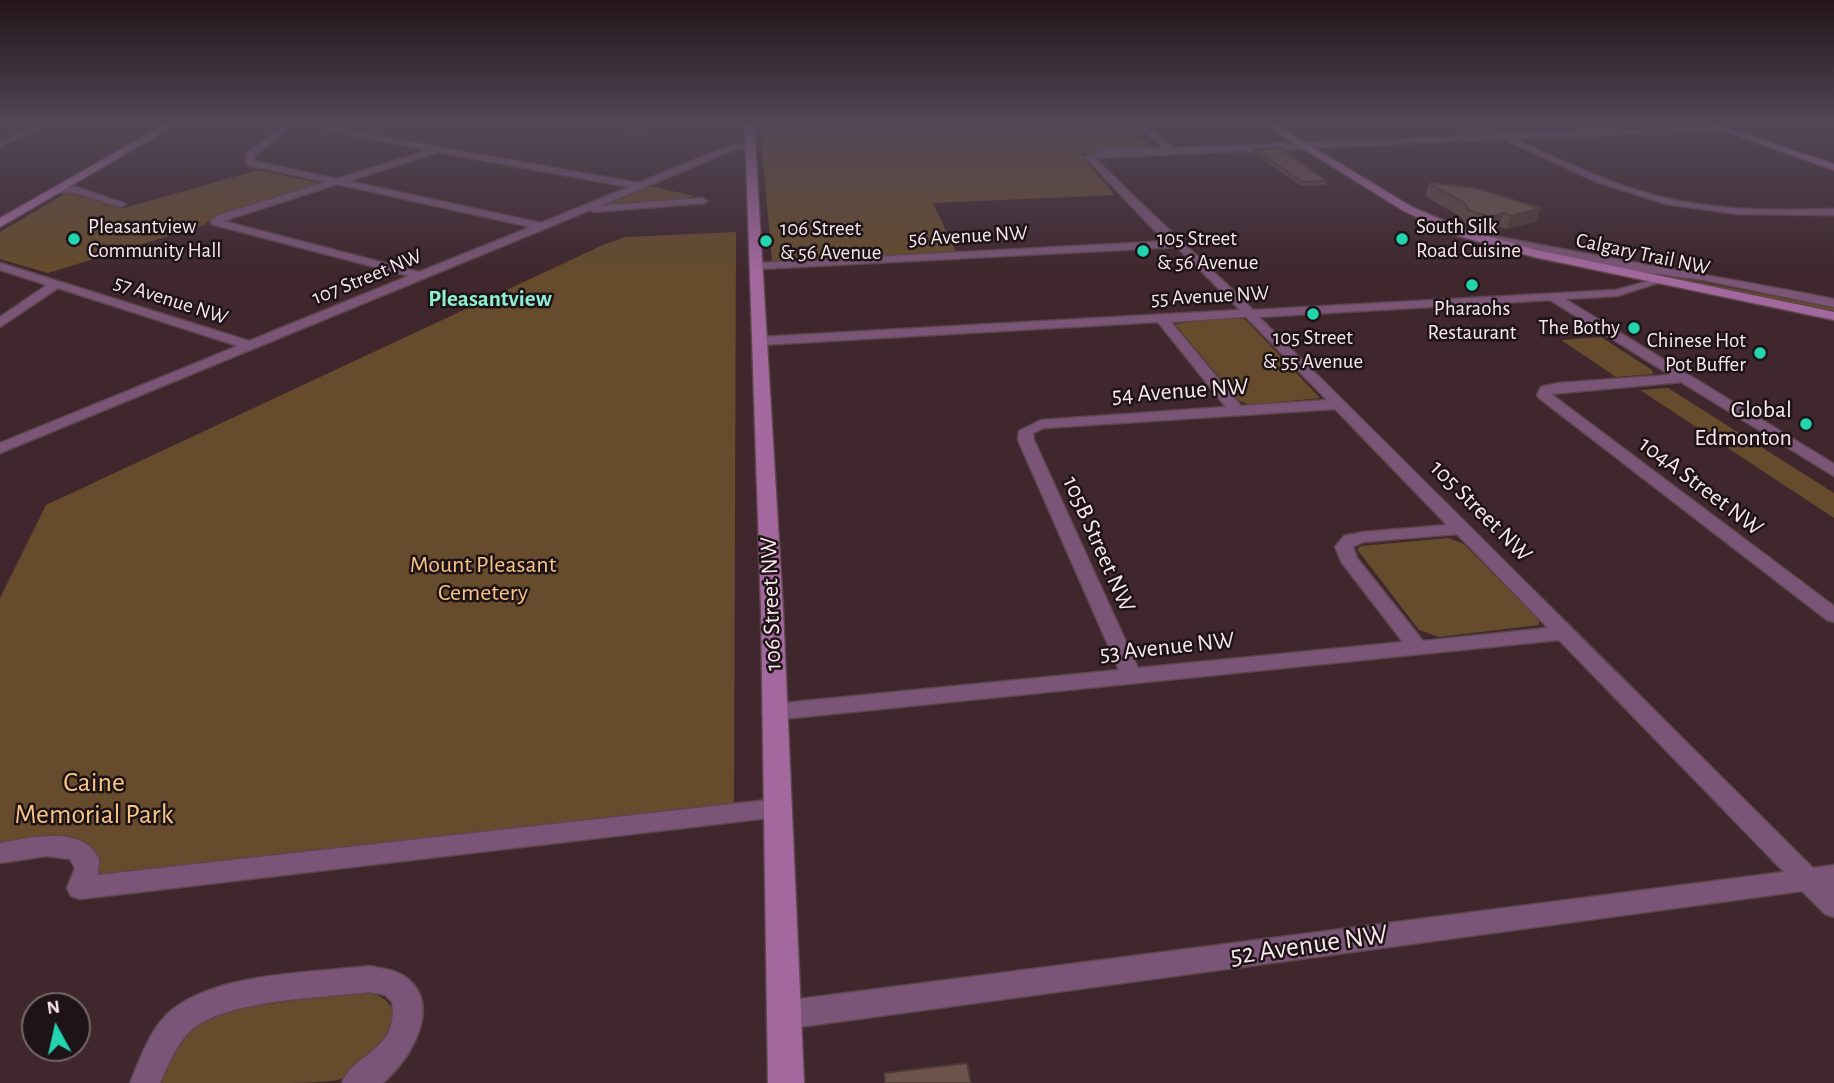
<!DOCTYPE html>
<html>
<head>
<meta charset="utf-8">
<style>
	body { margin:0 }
	#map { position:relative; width:1834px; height:1083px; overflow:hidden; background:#3f272d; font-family:"Alegreya Sans",sans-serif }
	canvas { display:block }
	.north { position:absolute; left:21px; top:992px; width:70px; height:70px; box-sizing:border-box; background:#1e1316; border:2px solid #75686b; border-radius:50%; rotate:352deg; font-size:19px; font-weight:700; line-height:28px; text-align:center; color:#f8e7ea }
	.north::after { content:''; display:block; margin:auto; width:24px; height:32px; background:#22d5af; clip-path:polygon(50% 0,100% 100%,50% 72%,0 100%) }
</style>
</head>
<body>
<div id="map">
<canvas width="1834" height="1083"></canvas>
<div class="north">N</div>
</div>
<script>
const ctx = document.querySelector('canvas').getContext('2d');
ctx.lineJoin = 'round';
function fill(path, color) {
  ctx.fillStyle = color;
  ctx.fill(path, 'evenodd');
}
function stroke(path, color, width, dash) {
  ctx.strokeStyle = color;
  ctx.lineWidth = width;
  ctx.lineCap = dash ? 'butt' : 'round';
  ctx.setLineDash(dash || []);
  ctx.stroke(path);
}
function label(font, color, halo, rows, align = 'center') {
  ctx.font = font + ' "Alegreya Sans",sans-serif';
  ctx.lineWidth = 5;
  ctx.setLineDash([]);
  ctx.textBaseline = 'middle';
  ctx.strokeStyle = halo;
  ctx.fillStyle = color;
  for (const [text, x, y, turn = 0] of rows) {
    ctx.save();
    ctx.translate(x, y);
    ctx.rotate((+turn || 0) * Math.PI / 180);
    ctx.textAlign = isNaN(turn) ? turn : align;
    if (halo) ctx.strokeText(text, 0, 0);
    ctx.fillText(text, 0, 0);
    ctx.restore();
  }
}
const green = new Path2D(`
	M760,125h366l23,20 -6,3 -63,6 35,41 -182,8 23,49 -184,9z
	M258,170l62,13 -108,35 -8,7 -156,48 -48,-14v-27l66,-39 41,10 -3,2 20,3z
	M650,186l44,10 -14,6 -74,3z
	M736,232l-2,572 -633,71 -5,-18 -15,-16 -81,7v-250l46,-93 559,-261 21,-7z
	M1680,278l154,30v7l-154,-33z
	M1234,317l12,3 74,78 -69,7 -12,-4 -64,-77z
	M1601,337l51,33 1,4 -37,3 -55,-37z
	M1668,388l166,105v25l-194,-128z
	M1448,538l16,6 75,76v5l-100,12 -20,-7 -62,-81 4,-3z
	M364,991c64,13 10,79 -26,89 -21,3 -43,3 -64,3 -38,0 -75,0 -113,0l16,-40 13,-16 36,-17z`);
const street = new Path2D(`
	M37,125h9l-46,21v-5z
	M285,125h8l-40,33 1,3 82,18 94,-29 -129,-25h14l323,58 91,-37 21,-1 4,2 -21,3 -133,56 102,-8 5,3 -2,2 -111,9 -4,-2 -590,243v-10l238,-97 -180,-58 -58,39v-10l47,-32 -47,-15v-7l249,78 160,-65 -198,-52v-4l8,-5 107,-33 -78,-17 -3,-10zM439,152l190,35 -88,36 -193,-42zM337,184l194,43 -112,45 -196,-51z
	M585,125h133l-89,4z
	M1136,125h8l29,23 320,-13 -19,-10h9l22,9 214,-8 3,4 -207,9c42,19 83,40 128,53 62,19 127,19 191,17v6l-97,-1 -71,-10 -69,-22 -94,-43 -408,19c51,52 106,100 158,152l363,-20 48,-13v4l-47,15 -52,3 269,165v12l-153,-94 -130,12 283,212v16l-7,-2 -288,-222 -2,-3 4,-8 18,-4 111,-8 -120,-75 -291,17 554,551 21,-3v52l-9,-3 -23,-23 -1018,138 -10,-4 -4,-10 4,-10 10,-4 1000,-129 -225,-232 -786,80 -8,-3 -3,-5 3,-5 8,-3 346,-34 -101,-230 1,-9 22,-11 185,-13 -68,-85 -398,23 -6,-4 6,-4 480,-27 -63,-63 -419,22 -6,-3 6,-3 412,-22 -15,-10 -70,-74 18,-7 61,-2zM1246,317l81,83 -86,6 -70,-84zM1335,409l112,116 -84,7 -19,4 -9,11 7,16 61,79 -265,26 -104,-228 -1,-7 11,-5zM1457,534l91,94 -125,13 -66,-83 -4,-11 10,-5z
	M57,187h19l50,17 -5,3 -46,-14 -21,-1 -2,-2z
	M1485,234c116,24 233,42 349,65v8l-131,-27 -68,-9 -154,-32v-4z
	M777,799l8,2 4,7 -4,7 -8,2 -697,82 -9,-3 -4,-8 8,-20 -5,-9 -24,-3 -46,7v-20c30,-5 82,-19 99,16l-1,16z
	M370,966c12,3 26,3 37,12 36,29 2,83 -24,105h-41c13,-32 57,-31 50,-81l-7,-7 -15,-3c-47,6 -144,7 -180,39 -14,14 -22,34 -30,52h-30c10,-24 21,-57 43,-74 49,-37 138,-36 197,-43z`);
const secondary = new Path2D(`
	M164,125h11l-175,102v-9z
	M745,125h9l29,484 21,474h-36l-7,-474z
	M1265,125h11l136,82 54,23 70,20 298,62v8l-300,-63 -76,-21 -54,-25z
	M1706,125h12l116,39v6z`);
const wall = new Path2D(`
	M1254,149l73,32 -1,4 -25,1 -47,-33z
	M1429,183l111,25 -4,14 -30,7 -7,-2 -13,3 -22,-7 -2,-5 -37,-22z`);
const shadedWall = new Path2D(`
	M1540,208l-4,14 -30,7 5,-13z
	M1503,213l-4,14 -13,3 4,-13z`);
const building = new Path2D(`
	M1280,148l47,33 -25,1 -48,-33z
	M1429,183l47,5 64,20 -29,8 -8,-3 -13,4 -22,-7 -2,-6z
	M967,1063l4,20h-86l-1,-10z`);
const markers = [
	[74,239,7,"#22d5af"],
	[1402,239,7,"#22d5af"],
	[766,241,7,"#22d5af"],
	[1143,251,7,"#22d5af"],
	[1472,285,7,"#22d5af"],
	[1313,314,7,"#22d5af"],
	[1634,328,7,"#22d5af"],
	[1760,353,7,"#22d5af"],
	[1806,424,7,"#22d5af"]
];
const farPoinames = [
	["Pleasantview",88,227],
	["Community Hall",88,251],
	["South Silk",1416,227],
	["Road Cuisine",1416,251],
	["106 Street",780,229],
	["& 56 Avenue",780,253],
	["105 Street",1157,239],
	["& 56 Avenue",1157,263],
	["Pharaohs",1472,309,"center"],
	["Restaurant",1472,333,"center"],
	["The Bothy",1620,328,"right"],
	["105 Street",1313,338,"center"],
	["& 55 Avenue",1313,362,"center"],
	["Chinese Hot",1746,341,"right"],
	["Pot Buffer",1746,365,"right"]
];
const farStreetnames = [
	["56 Avenue NW",968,236,-3],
	["Calgary Trail NW",1643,254,12],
	["107 Street NW",367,277,-22],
	["55 Avenue NW",1210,296,-3],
	["57 Avenue NW",171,300,18]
];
const farQuarternames = [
	["Pleasantview",490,299]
];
const streetNames = [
	["54 Avenue NW",1180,391,-4],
	["104A Street NW",1701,486,37],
	["105 Street NW",1481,511,45],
	["105B Street NW",1099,544,66],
	["106 Street NW",771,604,-92],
	["53 Avenue NW",1167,647,-6]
];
const poiNames = [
	["Global",1792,410],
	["Edmonton",1792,438]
];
const parkNames = [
	["Mount Pleasant",483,565],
	["Cemetery",483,593]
];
const nearParknames = [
	["Caine",94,783],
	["Memorial Park",94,815]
];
const nearStreetnames = [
	["52 Avenue NW",1309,945,-8]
];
fill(green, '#664c2c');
stroke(street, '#5d464b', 3);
stroke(secondary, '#5d464b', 3);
fill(street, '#7a5577');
fill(secondary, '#a3699f');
fill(wall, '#5e4740');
fill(shadedWall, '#4c3a34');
fill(building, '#6d534b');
stroke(building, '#4c3a34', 2);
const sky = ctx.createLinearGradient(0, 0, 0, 276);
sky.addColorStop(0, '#231519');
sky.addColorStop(0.45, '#524757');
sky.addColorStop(1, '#52475700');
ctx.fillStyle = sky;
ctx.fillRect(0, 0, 1834, 276);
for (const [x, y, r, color] of markers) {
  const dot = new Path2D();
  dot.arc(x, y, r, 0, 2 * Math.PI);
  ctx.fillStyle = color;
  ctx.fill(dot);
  stroke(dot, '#1e1316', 2.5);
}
label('21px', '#f8e7ea', '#1e1316', farPoinames, 'left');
label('21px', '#f8e7ea', '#1e1316', farStreetnames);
label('bold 23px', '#8fefd3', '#1e1316', farQuarternames);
label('24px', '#f8e7ea', '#1e1316', streetNames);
label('24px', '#f8e7ea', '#1e1316', poiNames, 'right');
label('24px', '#f9c587', '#1e1316', parkNames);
label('28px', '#f9c587', '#1e1316', nearParknames);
label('28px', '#f8e7ea', '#1e1316', nearStreetnames);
</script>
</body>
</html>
